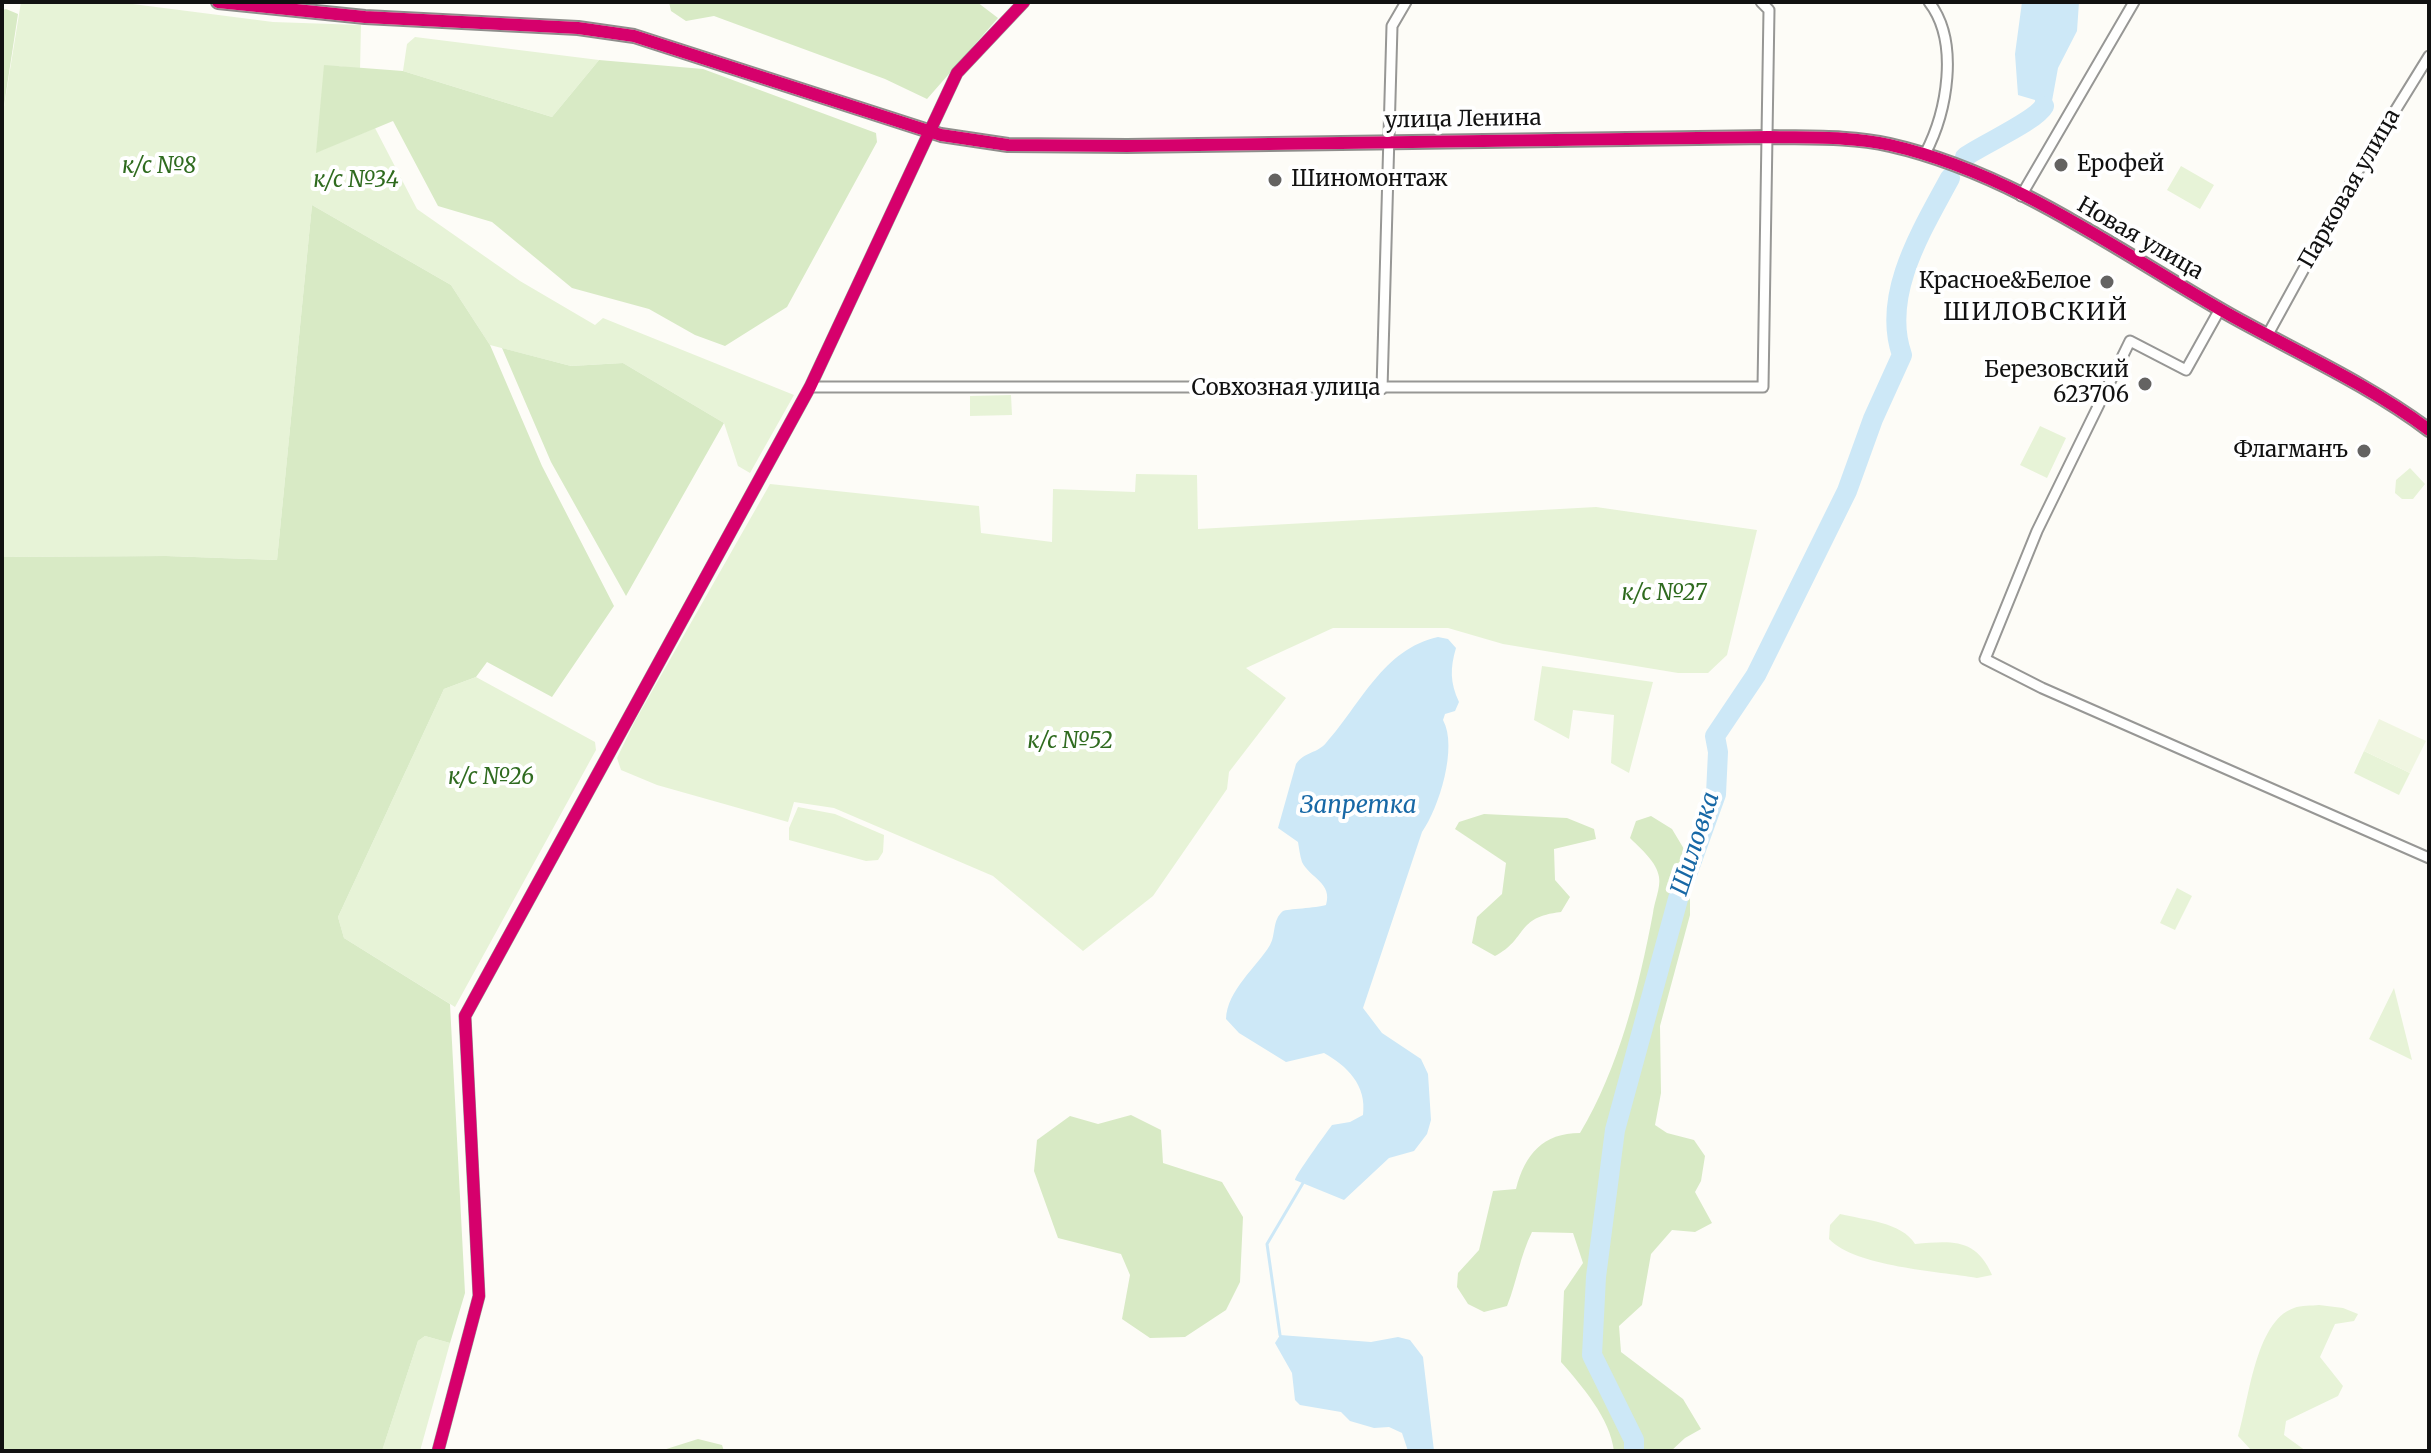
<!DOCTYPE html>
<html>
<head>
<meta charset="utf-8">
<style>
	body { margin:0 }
	#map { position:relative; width:2431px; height:1453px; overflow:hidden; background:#fdfcf7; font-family:Merriweather,serif }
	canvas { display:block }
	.frame { position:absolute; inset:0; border:4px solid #111; pointer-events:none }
</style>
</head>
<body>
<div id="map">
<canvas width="2431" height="1453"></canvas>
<div class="frame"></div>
</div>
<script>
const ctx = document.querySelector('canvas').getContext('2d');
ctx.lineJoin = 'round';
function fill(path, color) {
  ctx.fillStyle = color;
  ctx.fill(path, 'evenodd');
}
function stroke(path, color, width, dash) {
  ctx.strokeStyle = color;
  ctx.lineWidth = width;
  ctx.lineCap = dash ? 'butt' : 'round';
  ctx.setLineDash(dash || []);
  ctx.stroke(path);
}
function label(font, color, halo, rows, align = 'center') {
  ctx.font = font + ' Merriweather,serif';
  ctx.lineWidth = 8;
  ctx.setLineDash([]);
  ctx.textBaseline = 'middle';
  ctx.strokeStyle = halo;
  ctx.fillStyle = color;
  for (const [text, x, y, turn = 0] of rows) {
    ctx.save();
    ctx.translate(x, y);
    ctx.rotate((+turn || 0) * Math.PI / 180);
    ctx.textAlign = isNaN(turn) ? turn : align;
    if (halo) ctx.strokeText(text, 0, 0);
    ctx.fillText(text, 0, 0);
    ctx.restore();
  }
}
const green = new Path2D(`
	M21,2h96l156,20 88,3 -1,45 -21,-4 -22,86 58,-24 42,81 103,72 75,44 8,-7 191,77 -44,78 -12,-7 -14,-43 -101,-60 -52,3 -81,-21 -39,-60 -139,-80 -35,355 -111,-4 -164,1v-438z
	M415,37l184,23 -47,57 -149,-46 4,-27z
	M2181,166l33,19 -14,24 -33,-19z
	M1011,395l1,20 -42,1v-20z
	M2040,426l26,12 -19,40 -27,-13z
	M2410,468l15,16 -12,15h-11l-7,-6 1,-13z
	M1136,474l61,1 1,54 398,-22 161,23 -30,125 -19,18h-30l-175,-29 -55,-16h-115l-87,40 40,30 -57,74 -2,17 -74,107 -70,55 -90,-75 -159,-68 -40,-6 -6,20 -131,-37 -36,-15 -4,-12 18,-37 135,-237 209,22 2,27 71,9 1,-53 82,3z
	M1542,666l111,16 -24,91 -18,-10 3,-48 -41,-5 -4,29 -35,-19z
	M476,677l119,65 1,8 -141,257 -111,-69 -6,-21 106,-228z
	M2364,751l46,22 -11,22 -45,-22z
	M798,807l37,7 49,21 -1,17 -5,8 -12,1 -77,-21v-12z
	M2177,888l15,8 -17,34 -15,-7z
	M2394,988l18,72 -43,-21z
	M1840,1214c24,6 62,8 75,30 37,-3 61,-6 77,31l-15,3c-39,-7 -121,-11 -148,-39l1,-14z
	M2319,1305l24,3 15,6 -4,7 -19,3 -15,33 23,29 -5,10 -52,25 -2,14 22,16h-54l-14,-15c11,-35 17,-115 56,-128 7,-3 18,-2 25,-3z
	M425,1336l25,7 -30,108h-38l36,-110z`);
const forest = new Path2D(`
	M669,2h308l21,16 -71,81 -42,-20 -171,-63 -28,5 -15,-10z
	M6,9l12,5 -16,105v-109z
	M599,60l104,9 173,64 1,9 -90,165 -62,39 -30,-11 -46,-26 -77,-21 -80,-66 -54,-16 -45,-85 -77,32 8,-88 79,6 149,46z
	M312,205l139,80 39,60 52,121 72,140 -62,91 -65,-35 -11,15 -32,12 -106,228 6,21 106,66 15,289 -15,50 -25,-7 -7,5 -36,110h-380v-894l164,-1 111,4z
	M502,348l69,18 52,-3 101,60 -98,173 -75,-134z
	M1484,814l83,4 27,11 2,10 -42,10 1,31 15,17 -9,15c-46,5 -33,27 -66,44l-23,-13 5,-26 25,-23 4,-31 -51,-34 4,-7z
	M1651,816l21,13 12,20 6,35v31l-30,111 1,67 -6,32 12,8 27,7 11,16 -4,25 -6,11 17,31 -17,9 -23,-2 -21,24 -9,51 -23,21 2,26 62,47 18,30 -16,9 -14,13h-57c-4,-33 -32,-65 -53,-89l3,-71 19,-28 -10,-30 -41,-1c-12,24 -15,49 -25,74l-23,6 -16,-8 -11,-17 1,-14 21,-23 14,-59 23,-2c9,-35 27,-56 64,-56 39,-65 59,-146 73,-220 1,-10 8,-26 6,-36 -2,-15 -19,-29 -29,-39l6,-17z
	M1131,1115l30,15 2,33 59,19 21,35 -3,65 -14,28 -41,27 -35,1 -28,-19 8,-44 -9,-21 -63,-16 -24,-67 3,-31 33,-24 28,8z
	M698,1439l24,6 2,6h-64z`);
const pitch = new Path2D(`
	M2379,719l47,22 -16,32 -46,-22z`);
const water = new Path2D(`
	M2022,2h57l-2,29 -19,37 -6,33 -15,24 -10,-2 9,-13 -1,-10 -17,-5 -3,-41z
	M1438,637l10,2 8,9c-6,20 -6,35 3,54l-4,9 -10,3 -2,6c15,27 -4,88 -21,112l-59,176 19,25 39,26 7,15 3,46 -4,14 -13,17 -25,7 -45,42 -49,-20c0,-4 31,-47 37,-55l18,-3 13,-7c4,-30 -16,-49 -39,-62l-38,9 -47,-29 -13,-14c1,-29 31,-52 44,-74 6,-10 2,-25 13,-34 3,-2 34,-3 43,-6 7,-22 -16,-27 -24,-43 -2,-6 -3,-14 -4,-20l-20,-14 18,-64c8,-12 22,-11 30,-21 35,-39 57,-94 112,-106z
	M1280,1335l91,7 27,-5 12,3 13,17 11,94h-26l-6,-18 -13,-6 -15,1 -24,-7 -9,-9 -41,-7 -5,-5 -3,-27 -17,-30z`);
const stream = new Path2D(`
	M1280,1335l-13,-91 36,-61`);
const river = new Path2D(`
	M1965,157c18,-13 71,-36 79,-51
	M1634,1451v-11l-42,-85 4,-78 19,-147 63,-231 38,-105 2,-42 -3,-16 41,-61 91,-184 26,-72 29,-64c-21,-60 20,-125 48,-177`);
const street = new Path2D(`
	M1925,154c22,-42 35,-112 4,-152
	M2021,196l113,-194
	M2220,309l-34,61 -56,-29 -93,190 -52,128 57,29 387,170
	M2267,336l89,-162 73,-118
	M810,387h953l6,-377 -8,-8
	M1382,389l10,-363 14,-24
	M438,1451l41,-155 -14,-280 345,-629 147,-314 67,-71`);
const secondary = new Path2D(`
	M218,2l147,15 213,11 56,8 307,99 67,10 119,1 642,-9c40,1 81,-1 121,8 124,28 231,108 340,170 66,37 138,69 199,115`);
const cycleway = new Path2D(`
	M218,2l147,15 213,11 56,8 307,99 67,10 119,1 642,-9c40,1 81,-1 121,8 124,28 231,108 340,170 66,37 138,69 199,115
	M438,1451l41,-155 -14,-280 345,-629 147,-314 67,-71`);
const markers = [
	[2061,165,8,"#646362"],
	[1275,180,8,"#646362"],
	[2107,282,8,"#646362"],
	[2145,384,8,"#646362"],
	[2364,451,8,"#646362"]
];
const streetNames = [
	["улица Ленина",1463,120,-1],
	["Парковая улица",2350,189,-60],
	["Новая улица",2140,239,30],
	["Совхозная улица",1286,389]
];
const poiNames = [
	["Ерофей",2077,165,"left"],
	["Шиномонтаж",1291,180,"left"],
	["Красное&Белое",2091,282],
	["Березовский",2129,371],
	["623706",2129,396],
	["Флагманъ",2348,451]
];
const parkNames = [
	["к/с №8",159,167],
	["к/с №34",356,181],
	["к/с №27",1664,594],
	["к/с №52",1070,742],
	["к/с №26",491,778]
];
const neighbourhoodNames = [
	["ШИЛОВСКИЙ",2036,313]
];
const waterNames = [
	["Запретка",1358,806],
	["Шиловка",1696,844,-72]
];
fill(green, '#e7f3d7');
fill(forest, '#d8eac5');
fill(pitch, '#f0f6e1');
fill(water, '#cde8f7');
stroke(stream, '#cde8f7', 3);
stroke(river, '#cde8f7', 20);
stroke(street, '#979795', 13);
stroke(secondary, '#8e8d8b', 16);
stroke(street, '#fffffe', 9);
stroke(secondary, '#f6f4eb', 12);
stroke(cycleway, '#d6006c', 12);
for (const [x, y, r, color] of markers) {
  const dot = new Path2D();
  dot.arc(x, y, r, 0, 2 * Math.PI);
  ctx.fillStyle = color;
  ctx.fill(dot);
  stroke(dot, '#fff', 3);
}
label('22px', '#111', '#fff', streetNames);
label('22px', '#111', '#fff', poiNames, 'right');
label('italic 22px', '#2f6b1f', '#fff', parkNames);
ctx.letterSpacing = '2px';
label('24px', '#111', '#fff', neighbourhoodNames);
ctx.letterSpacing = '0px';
label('italic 24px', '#1768a6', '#fff', waterNames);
</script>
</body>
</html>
